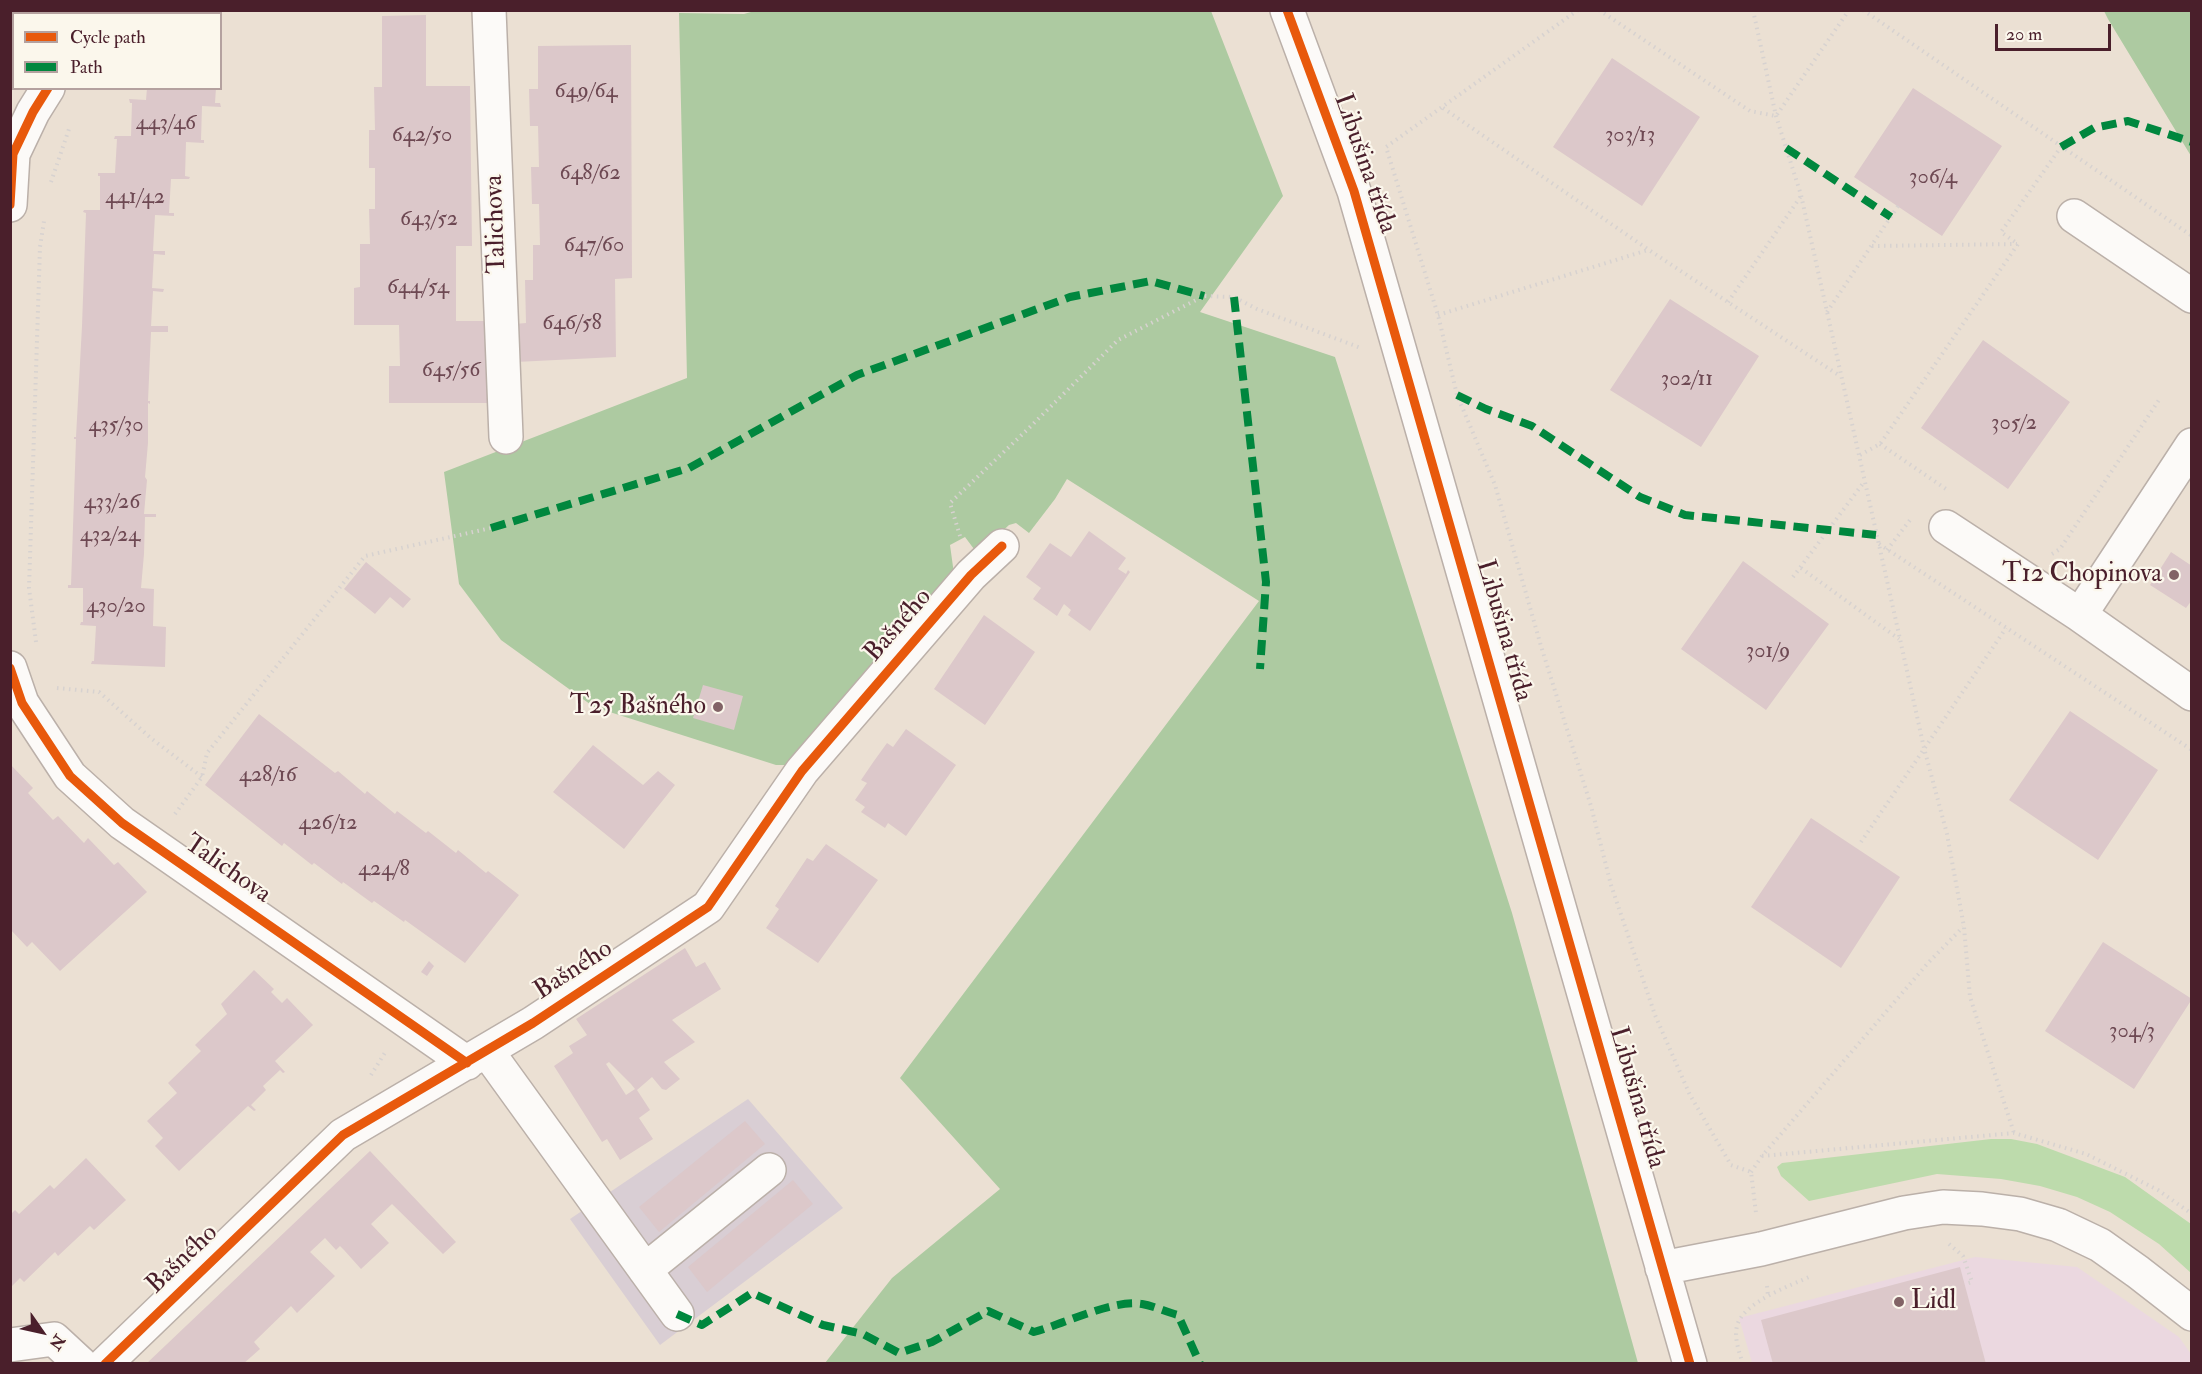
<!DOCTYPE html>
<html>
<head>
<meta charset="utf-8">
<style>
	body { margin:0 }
	#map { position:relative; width:2202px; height:1374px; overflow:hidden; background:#ebe0d3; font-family:"IM FELL Double Pica",serif }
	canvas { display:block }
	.frame { position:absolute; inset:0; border:12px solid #4a1f2b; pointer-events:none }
	.legend { position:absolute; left:12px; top:12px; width:210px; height:78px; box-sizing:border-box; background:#fbf7ec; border:2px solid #b4a19f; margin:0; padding:8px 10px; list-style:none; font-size:18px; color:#4a1f2b }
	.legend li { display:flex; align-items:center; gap:12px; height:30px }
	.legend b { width:30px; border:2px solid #b4a19f }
	.north { position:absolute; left:12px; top:1302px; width:60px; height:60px; -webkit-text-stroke:4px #fbf7ec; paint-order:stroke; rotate:124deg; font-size:16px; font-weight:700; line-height:24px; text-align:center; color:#4a1f2b }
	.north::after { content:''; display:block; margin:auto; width:21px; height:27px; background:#4a1f2b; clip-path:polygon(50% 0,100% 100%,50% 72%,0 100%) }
	.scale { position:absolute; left:1995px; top:24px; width:116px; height:27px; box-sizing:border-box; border:3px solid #4a1f2b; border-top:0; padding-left:8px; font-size:18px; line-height:21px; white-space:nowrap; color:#4a1f2b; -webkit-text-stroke:4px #fbf7ec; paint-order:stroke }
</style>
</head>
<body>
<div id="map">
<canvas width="2202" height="1374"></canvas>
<div class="frame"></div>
<ul class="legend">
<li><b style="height:8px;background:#e8590c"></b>Cycle path</li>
<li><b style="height:8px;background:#00873e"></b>Path</li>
</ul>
<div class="north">N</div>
<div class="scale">20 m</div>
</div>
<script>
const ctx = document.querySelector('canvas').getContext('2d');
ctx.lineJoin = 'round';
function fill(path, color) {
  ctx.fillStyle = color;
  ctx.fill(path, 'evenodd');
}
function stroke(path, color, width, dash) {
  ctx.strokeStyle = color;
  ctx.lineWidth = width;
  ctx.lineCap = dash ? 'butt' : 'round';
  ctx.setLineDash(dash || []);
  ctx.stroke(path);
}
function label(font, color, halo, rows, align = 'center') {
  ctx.font = font + ' "IM FELL Double Pica",serif';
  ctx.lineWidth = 4.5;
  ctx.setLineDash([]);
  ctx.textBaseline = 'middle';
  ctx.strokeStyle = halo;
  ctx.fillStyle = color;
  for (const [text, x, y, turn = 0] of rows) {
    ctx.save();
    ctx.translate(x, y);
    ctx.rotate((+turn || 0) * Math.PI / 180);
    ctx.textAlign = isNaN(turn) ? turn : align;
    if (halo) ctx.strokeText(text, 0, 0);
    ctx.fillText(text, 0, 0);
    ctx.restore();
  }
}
const built = new Path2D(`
	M1975,1257l102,10 102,70 12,17v9h-439l-13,-45z`);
const industrial = new Path2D(`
	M748,1099l95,109 -183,137 -90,-126z`);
const green = new Path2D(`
	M1991,1139h20l26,5 88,33 66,47v49l-32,-29 -49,-32 -33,-15 -37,-11 -39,-7 -64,-5 -128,27 -28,-25 -4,-9 5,-4z`);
const forest = new Path2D(`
	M758,10l453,1 72,185 -83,116 135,45 177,556 126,450h-813l67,-85 108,-89 -100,-111 359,-477 -192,-122 -12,20 -26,34 -13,-10 -7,2 -29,27 -6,-3 -9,-12 -15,8 4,29 -165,191h-13l-182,-58 -93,-67 -42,-56 -15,-112 243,-94 -8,-365 65,1z
	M2104,11h87v145l-83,-137z`);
const building = new Path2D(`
	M426,15v71h44l2,160h-16v75h34l2,82h-103v-37h11l-1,-41h-45v-37l6,-1v-43h10l-1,-35h6v-41h-6v-38h6l-1,-43h8v-71z
	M631,45l1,233 -17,1 1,78 -100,5 -1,-38 11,-1 -1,-43h8v-35h7l-1,-41h-7l-1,-37h8l-1,-41h-8l-1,-37h9v-43z
	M1612,58l88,59 -58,89 -89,-59z
	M147,88h69l-1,15h5l1,4 -19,-1 -1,34h3v3l-18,-1 -1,34 5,1 -1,2h-18l-2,34h5v3l-19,-1 -2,36h12v4l-11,-1 -2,34 12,1 -1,3 -10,-1 -2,35h17v6h-17l-3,69h2v3l-2,-1v40l-3,34 2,3 -3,34h12v3h-11l-1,37 -3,34 13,1 -1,37 13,1 -1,40 -74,-3 1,-3h2l2,-35 -16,-1 1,-3h2v-34h-15v-3h3l5,-146h-2v-2h2l6,-111 4,-113 -3,-1 1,-2h16v-34h-2v-3h17l2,-34h-3l1,-3h16l1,-33h-2l-1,-4 17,1z
	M1913,88l89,58 -60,90 -88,-59z
	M1670,299l89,57 -58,91 -91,-57z
	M1983,340l87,62 -62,87 -87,-61z
	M1089,531l37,27 -8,11 8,5 2,-4 2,2 -40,59 -22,-16 3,-5 -7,-6 -7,12 -24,-17 8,-11 -15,-11 24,-34 21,14z
	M2171,552l21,14v34l-6,8 -36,-23z
	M1743,561l86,63 -63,86 -85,-61z
	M366,562l45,37 -8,9 -13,-11 -15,17 -31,-25z
	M984,615l51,37 -50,73 -51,-36z
	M703,685l40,11 -9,34 -41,-12z
	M2070,711l88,59 -60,90 -89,-60z
	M259,714l76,59 3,-2 27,23 2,-3 28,23 2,-3 29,22 2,-2 28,22 2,-3 28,23 2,-2 31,24 -54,68 -60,-43 -1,2 -30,-21 -2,2 -29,-21 -1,2 -28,-21 -2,2 -28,-22 -2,3 -77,-61z
	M906,729l50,36 -50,71 -18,-13 -3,5 -24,-16 4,-5 -10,-7 12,-17 -6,-3 13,-19 13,-18 6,4z
	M593,745l50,40 15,-14 17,14 -51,64 -71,-57z
	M10,764l23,24 -5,5 25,27 5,-4 26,27 4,-5 26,27 4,-3 29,30 -87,79 -28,-29 -5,5 -17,-18z
	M1811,818l89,59 -59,91 -90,-61z
	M826,844l52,36 -60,83 -52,-35 13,-19 -4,-3 32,-48 6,3z
	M2103,942l89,57 -58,90 -89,-58z
	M685,948l11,19 9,-5 16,27 -49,31 23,22 -31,20 16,17 -14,11 -4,-1 -10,-12 -15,13 13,20 -11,8 14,21 -33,21 -13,-21 -5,3 -48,-76 19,-13 -4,-7 18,-11 -11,-16zM609,1062l22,22 4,5 -9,6 -20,-31z
	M429,961l5,5 -7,10 -6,-4z
	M254,970l20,19 -3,3 11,11 5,-5 26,27 -38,36 10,11 -2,1 -3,-3 -17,16 3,4 -15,15 5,5 -2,1 -6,-5 -69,65 -24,-25 8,-8 -16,-17 30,-28 -9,-10 33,-32 -6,-6 32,-31 -6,-10z
	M745,1121l20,23 -106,88 -20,-25z
	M370,1151l86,91 -13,12 -51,-50 -21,20 18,19 -28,26 -17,-19 -4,-4 -4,4 -11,-12 -15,14 25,24 -38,37 -6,-7 -37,36 6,7 -17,15h-97z
	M86,1158l40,42 -32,30 -4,-4 -32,30 -3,-4 -31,30 -4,-4 -10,10v-73l5,-5 4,4 31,-29 4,4z
	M793,1180l20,24 -106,88 -19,-25z
	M1960,1267l26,97h-213l-12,-44z`);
const path = new Path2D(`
	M1578,10l-192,137 52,168 19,80 38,90 46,161 50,160 20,79 44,130 35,80 41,70 20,7 5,41
	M1599,10l151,101 26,5 73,-106
	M1753,10l23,106 25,79 99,444 24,109 23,86 17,93 6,70 44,136
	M1863,10l329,226
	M1443,108l206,142 191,126
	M51,182l19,-56
	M1872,246l145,-2
	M1728,302l73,-106
	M1827,312l71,-106
	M1438,315l210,-65
	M1880,444l69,47
	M1860,455l20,-11 138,-200 -17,-12 60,-85
	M960,536l-10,-33 79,-75 89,-88 86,-44 30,1 23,12 104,39
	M1879,544l313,206
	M1887,550l23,-30
	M2052,554l8,-5 99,-149
	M1801,568l98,71
	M1793,577l71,-95
	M36,642l-7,-54 11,-341 4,-26
	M57,688l42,4 53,47 50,38
	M175,814l27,-37 5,-24 158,-197 126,-28
	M1861,842l145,-214
	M371,1075l15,-24
	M1762,1156l252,-23 72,21 72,36 34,24
	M1751,1172l11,-16 166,-193 35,-36
	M1949,1244l14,12 9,26 -7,2
	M1767,1286l1,10
	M1743,1364c-4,-12 -9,-26 -6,-38 6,-24 53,-40 74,-50`);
const minor = new Path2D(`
	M489,10l17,427
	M1287,10l67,181 336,1173
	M120,14l3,-4
	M10,205l3,-51 20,-42 15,-24
	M2074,216l118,80
	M2192,445l-112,170 112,79
	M1946,527l134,88
	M10,668l12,35 48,73 52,47 345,240
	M487,1051l190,263
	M1662,1268l99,-19 143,-36 39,-6 39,2 38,5 38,11 42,20 38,27 54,42
	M645,1270l124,-100
	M10,1345l44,-6 27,25
	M105,1364l238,-229 190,-112 175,-116 94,-136 169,-196 31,-29`);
const quiet = new Path2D(`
	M2061,147l33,-19 34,-7 64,21
	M1786,148l105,69
	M1234,297l32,285 -6,87
	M1457,395l29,14 46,17 108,71 45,18 191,20
	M491,528l198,-60 168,-93 213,-78 81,-16 53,15
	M677,1314l25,11 50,-32 71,32 40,9 36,19 33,-11 56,-31 46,21c30,-8 79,-33 108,-28 12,2 24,8 36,11l22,49`);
const cycleway = new Path2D(`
	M1287,10l67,181 336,1173
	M10,205l3,-51 20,-42 15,-24
	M10,668l12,35 48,73 52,47 345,240
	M105,1364l238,-229 190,-112 175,-116 94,-136 169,-196 31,-29`);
const markers = [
	[2174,575,6,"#826366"],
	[718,707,6,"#826366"],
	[1899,1302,6,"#826366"]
];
const numberNames = [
	["649/64",586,92],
	["443/46",166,124],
	["642/50",422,136],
	["303/13",1630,136],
	["648/62",590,174],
	["306/4",1933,178],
	["441/42",135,198],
	["643/52",429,220],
	["647/60",594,246],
	["644/54",418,288],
	["646/58",572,324],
	["645/56",451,371],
	["302/11",1687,380],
	["305/2",2014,424],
	["435/30",116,426],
	["433/26",112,503],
	["432/24",110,536],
	["430/20",116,607],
	["301/9",1768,652],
	["428/16",268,776],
	["426/12",328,824],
	["424/8",384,870],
	["304/3",2132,1032]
];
const streetNames = [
	["Libušina třída",1364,164,71],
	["Talichova",497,224,-92],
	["Bašného",899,626,-49],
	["Libušina třída",1503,631,74],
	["Talichova",227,870,35],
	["Bašného",574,971,-33],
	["Libušina třída",1636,1098,74],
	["Bašného",183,1260,-44]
];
const poiNames = [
	["T12 Chopinova",2162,575],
	["T25 Bašného",706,707],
	["Lidl",1911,1302,"left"]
];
fill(built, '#ebd8e0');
fill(industrial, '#d9ced4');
fill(green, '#bddbac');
fill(forest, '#adcaa1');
fill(building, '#dcc8ca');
stroke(minor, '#bbb0a9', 36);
stroke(path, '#d7d2d0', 4, [1.5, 4.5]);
stroke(minor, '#fcfaf8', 33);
stroke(quiet, '#00873e', 8, [15, 8]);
stroke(cycleway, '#e8590c', 9);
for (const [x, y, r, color] of markers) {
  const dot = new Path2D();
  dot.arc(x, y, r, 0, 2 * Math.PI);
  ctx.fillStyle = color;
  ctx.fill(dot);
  stroke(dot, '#fbf7ec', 2);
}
label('22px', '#6e4953', null, numberNames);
label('26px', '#4a1f2b', '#fbf7ec', streetNames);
label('26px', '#4a1f2b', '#fbf7ec', poiNames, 'right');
</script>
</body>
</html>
